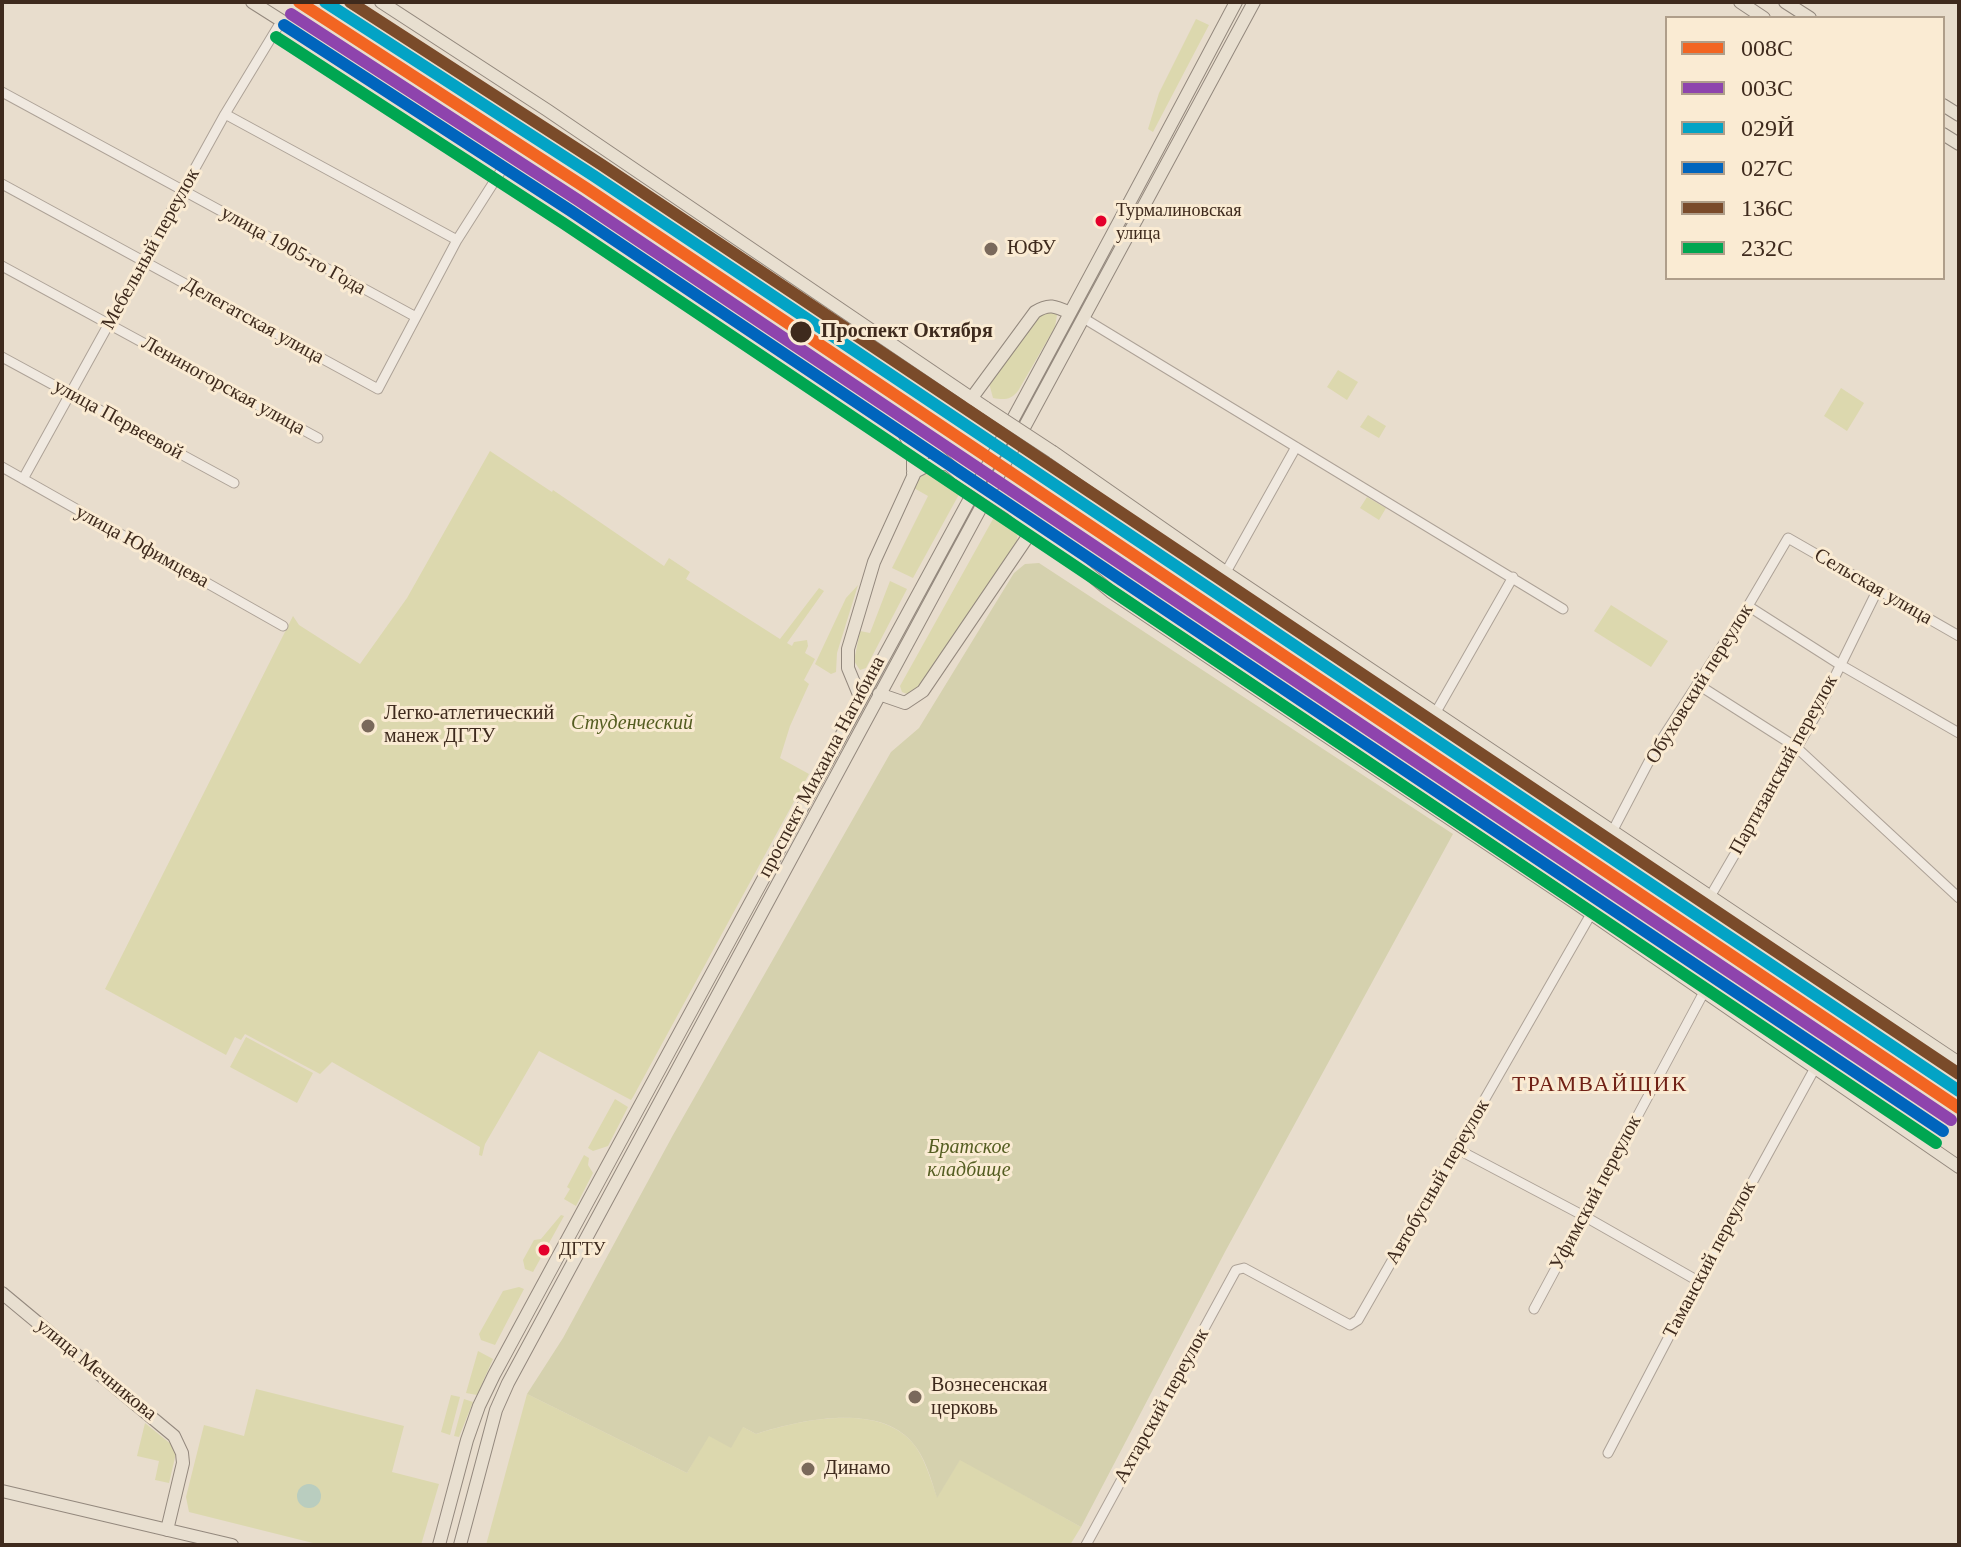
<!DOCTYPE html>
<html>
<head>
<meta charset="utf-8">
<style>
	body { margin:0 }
	#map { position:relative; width:1961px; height:1547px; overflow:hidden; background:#e8ddcd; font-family:Georgia,serif }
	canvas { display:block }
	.frame { position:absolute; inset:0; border:4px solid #3e2a1d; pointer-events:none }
	.legend { position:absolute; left:1665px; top:16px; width:280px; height:264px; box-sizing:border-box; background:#faebd3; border:2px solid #af9e8a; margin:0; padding:10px 14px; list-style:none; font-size:24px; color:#3e2a1d }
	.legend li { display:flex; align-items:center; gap:16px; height:40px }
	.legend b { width:40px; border:2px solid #af9e8a }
</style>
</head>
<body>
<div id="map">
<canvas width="1961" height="1547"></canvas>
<div class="frame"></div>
<ul class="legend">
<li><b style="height:10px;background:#f26522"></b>008С</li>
<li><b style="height:10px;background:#8e44ad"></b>003С</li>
<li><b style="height:10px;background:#03a3c5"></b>029Й</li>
<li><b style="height:10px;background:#0065bd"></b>027С</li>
<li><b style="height:10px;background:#7a4b2a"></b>136С</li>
<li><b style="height:10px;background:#00a651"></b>232C</li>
</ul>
</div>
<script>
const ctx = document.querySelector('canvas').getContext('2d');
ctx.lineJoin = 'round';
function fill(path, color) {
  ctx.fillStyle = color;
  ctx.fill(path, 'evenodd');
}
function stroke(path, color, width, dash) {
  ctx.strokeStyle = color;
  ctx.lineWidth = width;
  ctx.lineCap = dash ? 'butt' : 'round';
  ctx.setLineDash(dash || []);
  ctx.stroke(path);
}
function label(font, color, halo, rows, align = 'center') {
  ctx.font = font + ' Georgia,serif';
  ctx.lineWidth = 6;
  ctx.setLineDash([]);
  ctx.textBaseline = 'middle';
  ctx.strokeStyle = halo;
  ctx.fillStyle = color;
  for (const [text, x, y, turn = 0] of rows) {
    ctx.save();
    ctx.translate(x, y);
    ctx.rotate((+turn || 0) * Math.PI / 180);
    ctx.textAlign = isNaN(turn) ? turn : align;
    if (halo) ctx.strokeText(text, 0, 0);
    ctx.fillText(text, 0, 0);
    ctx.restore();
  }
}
const green = new Path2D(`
	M1196,19l13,6 -56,107 -5,-3 11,-36z
	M1051,311l6,4 -2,12 -37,64c-7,9 -14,9 -25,7l-4,-15 45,-63 10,-8z
	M1338,370l20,12 -11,18 -20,-13z
	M1841,388l23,15 -17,28 -23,-15z
	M1368,415l18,11 -7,12 -19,-11z
	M490,451l62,41 1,-2 111,76 5,-8 21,14 -4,7 94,60 39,-51 5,3 -37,52 5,3 2,-4 13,-2 1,6 -3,7 10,6 -11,21 5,4 -19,42 -10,32 29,16 -176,323 -2,3 -92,-49 -54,93 -3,12 -3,-1 1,-8 -148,-85 -12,12 -75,-40 -4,6 -6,-3 -9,18 -121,-66 188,-373 6,9 61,39 47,-66z
	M937,471l25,18 -49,89 -21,-10 36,-72 -16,-9 11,-12z
	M1367,497l19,11 -7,12 -19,-12z
	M998,510l11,5 9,9 -1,21 -99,146 -8,4 -8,-3 -2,-6z
	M890,581l17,8 -41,79 -6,2 -6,-9 6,-30 10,2z
	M858,585l-21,68 -1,19 -5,2 -16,-10 31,-66z
	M1611,605l57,36 -17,26 -57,-36z
	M246,1037l67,36 -16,30 -67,-36z
	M615,1099l13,8 -20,39 -15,5 -5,-3z
	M584,1155l5,3 -1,7 5,8 -17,33 -12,-7 6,-10 -3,-2z
	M561,1215l3,1 -31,56 -8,-3 -2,-9 11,-20 7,-1z
	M519,1287l5,2 -29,56 -14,-5 -2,-6 24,-43z
	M478,1351l15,8 -16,36 -11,-2z
	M256,1389l148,37 -12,46 47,12 -18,61h-100l-132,-33 -3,-15 18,-72 40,11z
	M527,1394l160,79 21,-38 35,-8 13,7c44,-14 119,-31 155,7 13,14 19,37 26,56l23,-38 121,68 -11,18h-584z
	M451,1395l9,2 -10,38 -9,-3z
	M464,1399l9,3 -14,35 -5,-1z
	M145,1423l32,26 -8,34 -14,-3 4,-19 -22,-5z`);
const cemetery = new Path2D(`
	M1039,563l414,271 -227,416 -145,277 -121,-67 -23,38c-6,-19 -12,-42 -26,-57 -34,-38 -112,-21 -155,-7l-13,-7 -12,21 -22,-12 -22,37 -160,-79 36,-56 110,-203 218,-383 28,-24 95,-155 11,-9z`);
const water = new Path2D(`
	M297 1496a12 12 0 1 1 24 0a12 12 0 1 1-24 0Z`);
const minor = new Path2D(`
	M2,92l414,225
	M225,114l232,126
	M2,184l376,205 79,-149 49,-77
	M2,266l316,172
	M1085,319l478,290
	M2,357l232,126
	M2,467l281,159
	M23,479l202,-365 57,-94
	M1226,572l70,-125
	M1748,606l91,58 120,69
	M1697,684l99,63 163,151
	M1436,712l77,-135
	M1613,830l43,-82 92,-142 40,-68 171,98
	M1711,895l105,-180 61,-124
	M1457,1149l127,67 114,65
	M1534,1309l170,-317
	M1608,1453l90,-172 117,-213
	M1086,1545l150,-275 8,-2 106,57 8,-5 233,-406`);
const major = new Path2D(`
	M252,2l254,161 374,249 47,34 32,28
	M381,2l166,108 439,298
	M1740,2l24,16
	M1785,2l25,16
	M1943,105l16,10
	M1943,134l16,10
	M971,399l64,-87c14,-9 20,-6 35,1
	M903,431l10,21v18
	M1053,452l178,124 728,487
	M913,473l15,-8 19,-1
	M1012,509l99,83 466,312 382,263
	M879,694l26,9 18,-12 112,-165
	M860,697l-12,-29v-19l26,-87 53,-116
	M2,1293l172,143 8,17 1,10 -16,67
	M2,1491l230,54
	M439,1545l28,-105 12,-34 15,-31c247,-458 499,-913 742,-1373
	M460,1545l36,-135 12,-27c247,-461 500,-919 746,-1381`);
const majorBridge = new Path2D(`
	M986,408l67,44
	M959,474l53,35`);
const rail1 = new Path2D(`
	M299,2l287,186 1373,920`);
const rail2 = new Path2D(`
	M291,14l287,186 1373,920`);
const rail3 = new Path2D(`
	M325,2l269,174 1365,915`);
const rail4 = new Path2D(`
	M284,25l287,186 1372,920`);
const rail5 = new Path2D(`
	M350,2l252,163 1357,909`);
const rail6 = new Path2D(`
	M276,37l287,186 1373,920`);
const markers = [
	[1101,221,7,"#e4002b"],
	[991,249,8,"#7a695b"],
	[801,332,12,"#3e2a1d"],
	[368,726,8,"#7a695b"],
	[544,1250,7,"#e4002b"],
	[915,1397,8,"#7a695b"],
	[808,1469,8,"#7a695b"]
];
const busNames = [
	["Турмалиновская",1116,211],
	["улица",1116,234],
	["ДГТУ",559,1250]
];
const streetNames = [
	["Мебельный переулок",151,249,-61],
	["улица 1905-го Года",293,251,29],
	["Делегатская улица",253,321,29],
	["Лениногорская улица",223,386,29],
	["улица Первеевой",118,420,29],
	["улица Юфимцева",142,547,29],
	["Сельская улица",1873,587,30],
	["Обуховский переулок",1700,684,-58],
	["Партизанский переулок",1784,765,-61],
	["проспект Михаила Нагибина",822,767,-62],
	["Автобусный переулок",1438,1182,-60],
	["Уфимский переулок",1596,1193,-62],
	["Таманский переулок",1710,1260,-62],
	["улица Мечникова",96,1370,39],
	["Ахтарский переулок",1162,1406,-61]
];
const poiNames = [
	["ЮФУ",1007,249],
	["Легко-атлетический",384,714],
	["манеж ДГТУ",384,737],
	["Вознесенская",931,1386],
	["церковь",931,1409],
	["Динамо",824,1469]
];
const stopNames = [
	["Проспект Октября",821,332]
];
const parkNames = [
	["Студенческий",632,724],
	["Братское",969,1148],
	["кладбище",969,1171]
];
const neighbourhoodNames = [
	["ТРАМВАЙЩИК",1600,1085]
];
fill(green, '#dcd8ae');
fill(cemetery, '#d5d1ae');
fill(water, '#b9cdbf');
stroke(minor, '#ada297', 11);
stroke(major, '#93887d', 14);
stroke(minor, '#f0e9e0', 9);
stroke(major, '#e8dfd0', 12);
stroke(majorBridge, '#93887d', 14, []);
stroke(majorBridge, '#e8dfd0', 12);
stroke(rail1, '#f26522', 12);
stroke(rail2, '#8e44ad', 12);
stroke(rail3, '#03a3c5', 12);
stroke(rail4, '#0065bd', 12);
stroke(rail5, '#7a4b2a', 12);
stroke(rail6, '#00a651', 12);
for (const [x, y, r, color] of markers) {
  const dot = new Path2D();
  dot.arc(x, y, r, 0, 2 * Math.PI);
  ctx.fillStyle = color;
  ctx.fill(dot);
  stroke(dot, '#faebd3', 3);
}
label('18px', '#3e2a1d', '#faebd3', busNames, 'left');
label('20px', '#3e2a1d', '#faebd3', streetNames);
label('20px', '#3e2a1d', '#faebd3', poiNames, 'left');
label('bold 20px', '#3e2a1d', '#faebd3', stopNames, 'left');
label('italic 20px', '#545d21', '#faebd3', parkNames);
ctx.letterSpacing = '2px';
label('22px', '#702116', '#faebd3', neighbourhoodNames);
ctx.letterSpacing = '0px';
</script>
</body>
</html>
